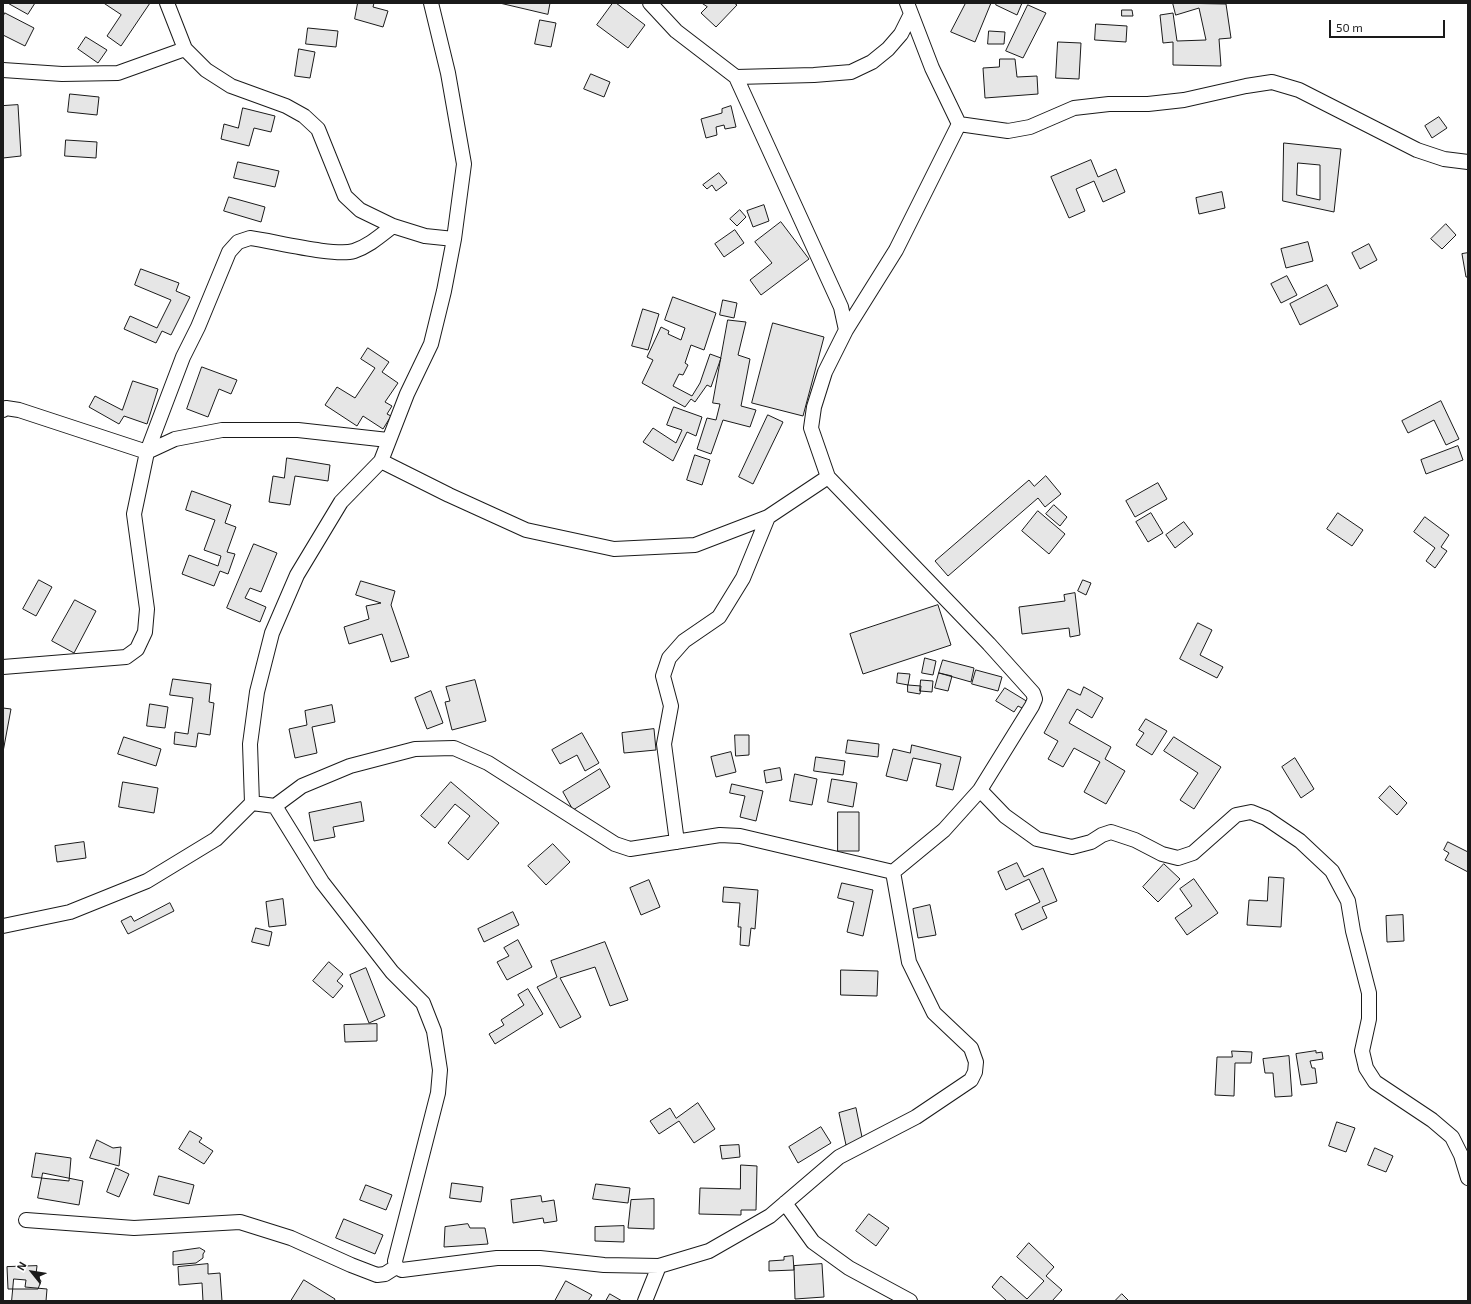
<!DOCTYPE html>
<html>
<head>
<meta charset="utf-8">
<style>
	body { margin:0 }
	#map { position:relative; width:1471px; height:1304px; overflow:hidden; background:#fff; font-family:"Exo 2",sans-serif }
	canvas { display:block }
	.frame { position:absolute; inset:0; border:4px solid #1a1a1a; pointer-events:none }
	.north { position:absolute; left:12px; top:1252px; width:40px; height:40px; -webkit-text-stroke:3px #fff; paint-order:stroke; rotate:300deg; font-size:11px; font-weight:700; line-height:16px; text-align:center; color:#1a1a1a }
	.north::after { content:''; display:block; margin:auto; width:14px; height:18px; background:#1a1a1a; clip-path:polygon(50% 0,100% 100%,50% 72%,0 100%) }
	.scale { position:absolute; left:1329px; top:20px; width:116px; height:18px; box-sizing:border-box; border:2px solid #1a1a1a; border-top:0; padding-left:5px; font-size:12px; line-height:14px; white-space:nowrap; color:#1a1a1a; -webkit-text-stroke:3px #fff; paint-order:stroke }
</style>
</head>
<body>
<div id="map">
<canvas width="1471" height="1304"></canvas>
<div class="frame"></div>
<div class="north">N</div>
<div class="scale">50 m</div>
</div>
<script>
const ctx = document.querySelector('canvas').getContext('2d');
ctx.lineJoin = 'round';
function fill(path, color) {
  ctx.fillStyle = color;
  ctx.fill(path, 'evenodd');
}
function stroke(path, color, width, dash) {
  ctx.strokeStyle = color;
  ctx.lineWidth = width;
  ctx.lineCap = dash ? 'butt' : 'round';
  ctx.setLineDash(dash || []);
  ctx.stroke(path);
}
const building = new Path2D(`
	M8,3h27l-7,11z
	M104,3h46l-29,43 -14,-10 14,-21z
	M358,3h16l-1,4 15,4 -5,16 -28,-8z
	M500,3h50l-2,11z
	M613,3h3l29,22 -17,23 -31,-23z
	M702,3h32l3,2 -21,22 -15,-14 6,-6z
	M966,3h25l-16,39 -24,-10z
	M997,3h25l-5,12 -21,-10z
	M1173,3l53,1 5,34 -12,1 2,27 -48,-1v-23l-10,1 -3,-28 13,-2 4,28 29,-1 -7,-32 -23,7z
	M1028,5l18,8 -23,45 -17,-7z
	M1122,10h10l1,6h-11z
	M5,13l29,15 -9,18 -22,-11v-18z
	M540,20l16,3 -5,24 -16,-3z
	M1096,24l31,2 -1,16 -31,-2z
	M308,28l30,3 -2,16 -30,-3z
	M989,31l16,1 -1,12h-16z
	M86,37l21,13 -9,13 -20,-14z
	M1058,42l23,1 -2,36 -23,-1z
	M299,49l16,3 -5,26 -15,-2z
	M1000,59h15l2,18 20,-1 1,18 -53,4 -2,-30 16,-1z
	M591,74l19,8 -6,15 -20,-8z
	M70,94l29,3 -2,18 -29,-3z
	M18,105l3,51 -18,2v-52z
	M731,106l5,21 -11,2 -1,-4 -8,2 1,8 -11,3 -5,-19 21,-6v-4z
	M243,108l32,8 -4,16 -17,-4 -5,18 -28,-7 3,-15 14,4z
	M1439,117l8,11 -15,10 -7,-12z
	M66,140l31,2 -1,16 -31,-2z
	M1284,143l57,6 -7,63 -51,-11zM1298,163l22,2v35l-23,-5z
	M1091,160l7,17 18,-8 9,23 -22,10 -9,-21 -18,8 9,22 -16,7 -18,-41z
	M238,162l41,9 -4,16 -41,-9z
	M719,173l8,10 -11,8 -4,-6 -5,4 -4,-4z
	M1222,192l3,16 -26,6 -3,-16z
	M229,197l36,10 -4,15 -37,-11z
	M764,205l5,16 -16,6 -6,-16z
	M740,210l6,7 -9,9 -7,-7z
	M781,222l28,37 -48,36 -11,-15 22,-17 -17,-21z
	M1446,224l10,11 -14,14 -11,-10z
	M735,230l9,13 -20,14 -9,-13z
	M1308,242l5,19 -27,7 -5,-19z
	M1369,244l8,16 -17,9 -8,-16z
	M1468,253v24h-2l-4,-23z
	M141,269l38,14 -3,8 14,6 -19,38 -9,-4 -6,12 -32,-14 6,-13 27,12 14,-28 -36,-15z
	M1287,276l10,19 -16,8 -10,-19z
	M1327,285l11,21 -38,19 -10,-21z
	M673,297l43,16 -12,37 -13,-5 -6,18 3,2 -5,10 -4,-1 -6,12 19,10 8,-13 10,-29 11,4 -10,29 -4,-2 -12,17 -4,-3 -6,8 -43,-24 11,-23 -6,-3 14,-30 8,4 -1,3 13,6 4,-12 -20,-8z
	M723,300l14,3 -3,15 -14,-3z
	M643,309l16,5 -11,36 -16,-4z
	M728,320l18,2 -8,33 12,4 -9,47 15,4 -6,17 -27,-7 -12,34 -14,-5 10,-31 9,2 4,-16 -7,-1z
	M773,323l51,14 -21,79 -51,-13z
	M368,348l21,14 -7,10 16,11 -13,19 7,4 -5,8 4,2 -8,13 -20,-13 -6,10 -32,-21 12,-18 18,11 20,-30 -14,-9z
	M202,367l35,13 -6,14 -12,-5 -11,28 -21,-8z
	M133,381l25,8 -11,35 -23,-8 -5,8 -30,-17 6,-11 27,14z
	M1441,401l18,38 -13,6 -12,-25 -26,13 -6,-12z
	M674,407l28,10 -6,19 -9,-4 -14,29 -30,-19 10,-14 23,15 6,-13 -15,-5z
	M768,415l15,7 -30,62 -14,-7z
	M1458,446l5,14 -37,14 -5,-14z
	M695,455l15,5 -8,25 -15,-5z
	M287,458l43,7 -2,16 -33,-5 -5,29 -21,-3 4,-26 11,2z
	M1046,476l15,18 -16,13 -7,-9 -90,78 -13,-15 94,-81 5,6z
	M1158,483l9,16 -32,18 -9,-16z
	M192,491l39,14 -6,18 11,4 -9,25 8,2 -7,20 -8,-3 -6,15 -32,-12 7,-19 29,11 3,-10 -17,-6 11,-30 -29,-10z
	M1054,505l13,12 -7,9 -14,-12z
	M1038,511l27,23 -16,20 -27,-23z
	M1151,513l12,20 -15,9 -12,-20z
	M1338,513l25,17 -11,16 -25,-17z
	M1425,517l24,18 -8,12 6,4 -12,17 -9,-7 9,-13 -21,-16z
	M1184,522l9,12 -18,14 -9,-13z
	M254,544l23,9 -16,39 -11,-4 -5,10 21,9 -6,15 -33,-14z
	M39,580l13,7 -16,29 -13,-7z
	M1083,580l8,3 -5,12 -8,-4z
	M361,581l34,10 -4,14 18,52 -18,5 -9,-28 -33,10 -5,-17 25,-8 -3,-13 15,-3 -25,-8z
	M1075,593l5,42 -10,2 -1,-9 -47,6 -3,-27 46,-6 -1,-6z
	M75,600l21,11 -22,42 -22,-12z
	M938,605l13,40 -88,29 -13,-40z
	M1198,623l14,7 -12,25 23,12 -6,11 -37,-19z
	M925,658l11,3 -3,14 -11,-2z
	M943,660l31,8 -3,14 -32,-9z
	M976,670l26,7 -4,14 -26,-7z
	M898,673l12,1 -2,11 -11,-2z
	M939,673l13,3 -4,15 -13,-3z
	M173,679l38,5 -2,18 5,1 -4,32 -12,-2 -2,14 -22,-3 1,-12 13,2 5,-36 -23,-3z
	M475,680l11,41 -34,9 -7,-28 5,-1 -4,-14z
	M921,680l12,1 -1,11 -12,-1z
	M908,685l13,1 -1,8 -12,-2z
	M1084,687l19,11 -11,20 -15,-9 -8,14 42,24 -6,12 20,12 -19,33 -22,-12 16,-30 -26,-14 -11,19 -15,-8 10,-18 -14,-8 24,-44 12,6z
	M1005,688l23,14 -4,7 -6,-3 -4,6 -18,-11z
	M431,691l12,32 -16,6 -12,-31z
	M150,704l18,3 -3,21 -18,-2z
	M332,705l3,17 -23,5 5,26 -22,5 -6,-29 18,-4 -2,-14z
	M3,708l8,1 -8,43z
	M1146,719l21,12 -15,24 -16,-10 8,-12 -5,-3z
	M654,729l2,21 -32,3 -2,-20z
	M582,733l17,30 -14,8 -8,-16 -17,9 -8,-14z
	M735,735h14v20l-13,1z
	M124,737l37,12 -5,17 -38,-12z
	M1174,737l47,30 -27,42 -14,-9 18,-27 -34,-22z
	M848,740l31,4 -1,13 -32,-4z
	M912,745l49,12 -8,33 -17,-4 5,-22 -28,-6 -6,23 -21,-5 7,-27 17,4z
	M731,752l5,20 -20,5 -5,-20z
	M816,757l29,4 -2,14 -29,-4z
	M1295,758l19,31 -13,9 -19,-31z
	M780,768l2,12 -16,3 -2,-12z
	M600,769l10,18 -37,23 -10,-18z
	M795,774l22,5 -5,26 -22,-4z
	M832,779l25,4 -4,24 -25,-5z
	M123,782l35,6 -4,25 -35,-6z
	M451,782l48,41 -31,37 -20,-17 22,-27 -15,-12 -20,24 -14,-12z
	M732,784l31,7 -7,30 -16,-4 5,-21 -15,-3z
	M1390,786l17,17 -10,12 -18,-17z
	M361,802l3,19 -31,6 2,10 -21,4 -5,-28z
	M838,812h21v39h-21z
	M84,842l2,16 -29,4 -2,-16z
	M1448,842l20,10v20l-23,-12 4,-7 -5,-3z
	M553,844l17,18 -24,23 -18,-19z
	M1017,863l7,14 19,-9 14,33 -15,6 5,11 -25,12 -7,-16 25,-12 -11,-23 -23,11 -8,-18z
	M1164,864l16,15 -22,23 -15,-15z
	M1269,877l15,1 -3,49 -34,-2 2,-25 18,1z
	M1194,879l24,34 -31,22 -12,-17 17,-12 -12,-17z
	M649,880l11,27 -19,8 -11,-27z
	M842,883l31,7 -10,46 -16,-4 7,-30 -16,-4z
	M724,887l34,3 -3,39 -4,-1 -2,18 -9,-1 1,-18h-3l2,-24 -17,-1z
	M283,899l3,26 -17,2 -3,-25z
	M170,903l4,8 -46,23 -7,-13 10,-5 3,5z
	M930,905l6,30 -18,3 -5,-29z
	M513,912l6,13 -35,17 -6,-13z
	M1403,915l1,26 -17,1 -1,-26z
	M256,928l16,4 -3,14 -17,-4z
	M518,940l14,27 -25,13 -10,-18 12,-6 -5,-8z
	M605,942l23,58 -18,6 -15,-39 -35,11 21,39 -21,11 -23,-41 20,-10 -6,-16z
	M329,962l14,12 -6,7 6,5 -10,12 -20,-17z
	M366,968l19,48 -16,7 -19,-48z
	M841,970l37,1 -1,25 -36,-1z
	M528,989l15,25 -48,30 -6,-10 15,-9 -3,-5 23,-15 -6,-10z
	M377,1024v17l-32,1 -1,-17z
	M1232,1051l20,1 -1,11h-16l-1,33 -19,-1 2,-38h15z
	M1316,1051v2l6,-1 1,7 -13,2 2,7h3l2,15 -16,2 -5,-31z
	M1289,1056l3,40 -17,1 -2,-24h-8l-2,-14z
	M698,1103l17,26 -21,14 -15,-22 -20,13 -9,-13 20,-13 6,10z
	M856,1108l7,34 -17,3 -7,-32z
	M1337,1122l18,6 -9,24 -17,-6z
	M821,1127l10,16 -33,20 -9,-16z
	M190,1131l12,7 -3,4 14,9 -9,13 -25,-15z
	M97,1140l16,8 8,-1 -2,19 -29,-8z
	M739,1145l1,12 -18,2 -2,-13z
	M1375,1148l18,8 -7,16 -18,-7z
	M36,1153l35,5 -2,23 -37,-4z
	M741,1165l16,1 -1,44h-15v5l-42,-1 1,-26 40,1z
	M116,1168l13,6 -10,23 -12,-5z
	M43,1173l40,8 -4,24 -41,-7z
	M159,1176l35,9 -5,19 -35,-9z
	M452,1183l31,4 -2,15 -31,-4z
	M596,1184l34,4 -2,15 -35,-4z
	M366,1185l26,10 -6,15 -26,-10z
	M541,1196l1,6 12,-2 3,21 -13,2 -1,-5 -30,5 -2,-23z
	M654,1199v30l-26,-1 3,-28z
	M869,1214l20,14 -13,18 -20,-15z
	M344,1219l39,16 -8,19 -39,-16z
	M468,1224l2,4h15l3,16 -44,3 1,-20z
	M624,1226v16l-29,-1v-14z
	M1029,1243l25,24 -8,9 16,14 -10,11h-45l-15,-14 9,-11 26,23 17,-18 -27,-24z
	M200,1248l5,3 -2,3v4l-7,5 -23,2v-13z
	M793,1256l1,14 -25,1v-10l15,-1v-3z
	M208,1264v10l12,-1 2,28h-19l-1,-18 -23,2 -1,-18z
	M822,1264l2,33 -29,2 -1,-33z
	M37,1266l-1,8 5,7 -3,8h-30l-1,-22z
	M14,1279l12,1 -1,7 22,2 -1,12h-34z
	M304,1280l31,19 -1,2h-43z
	M566,1281l26,14 -4,6h-33z
	M610,1294l12,7h-16z
	M1122,1294l7,7h-14z`);
const street = new Path2D(`
	M167,3l18,46 21,21 25,16 55,20 18,10 14,13 27,67 15,14 33,16 32,10 29,3
	M650,3l26,28 60,46 78,-2 37,-3 21,-10 16,-13 13,-15 10,-20
	M3,70l59,4 56,-1 67,-24
	M736,77l105,230 5,23
	M959,124l49,7 22,-4 44,-19 35,-4h39l36,-4 62,-14 26,-4 27,8 118,60 27,9 24,3
	M3,410l3,-2 13,2 128,42 28,-13 47,-9h76l90,10
	M381,461l26,-67 24,-50 13,-53 10,-52 10,-75 -16,-91 -17,-70
	M3,667l123,-10 11,-8 8,-17 2,-23 -13,-95 13,-62 36,-95 15,-30 31,-75 9,-10 12,-4c23,3 85,19 104,13 15,-5 26,-15 39,-25
	M980,790l25,26 32,23 35,8 19,-5 11,-7 9,-3 24,8 27,14 16,4 15,-5 43,-38 15,-3 15,6 34,23 32,30 16,30 5,30 16,62v26l-7,32 4,17 9,14 57,38 20,17 9,18 7,23
	M252,803l23,3 27,-20 48,-20 65,-17 39,-1 34,15 127,81 15,5 90,-14 20,1 153,36
	M275,806l47,76 70,90 31,31 11,28 6,39 -2,23 -43,168 1,6 6,3 95,-12h43l64,7 55,1
	M677,842l-13,-98 7,-38 -8,-30 6,-18 15,-17 35,-24 24,-39 25,-61
	M3,926l67,-14 77,-31 69,-42 36,-36 -2,-59 7,-52 15,-59 25,-58 44,-73 40,-41 68,34 77,35 88,19 81,-4 73,-28 60,-40
	M785,1203l28,39 36,26 61,33
	M26,1220l108,8 106,-6 51,16 60,27 26,10 8,-1 11,-7
	M645,1301l14,-35 50,-15 61,-35 69,-59 77,-40 55,-37 4,-8 1,-10 -5,-14 -37,-35 -25,-51 -16,-90 51,-42 36,-40 52,-84 3,-7 -2,-6 -44,-49 -161,-167 -17,-49 3,-21 11,-35 21,-42 50,-80 63,-126 -27,-56 -25,-65`);
fill(building, '#e6e6e6');
stroke(building, '#1a1a1a', 1);
stroke(street, '#1a1a1a', 16);
stroke(street, '#fff', 14);
</script>
</body>
</html>
